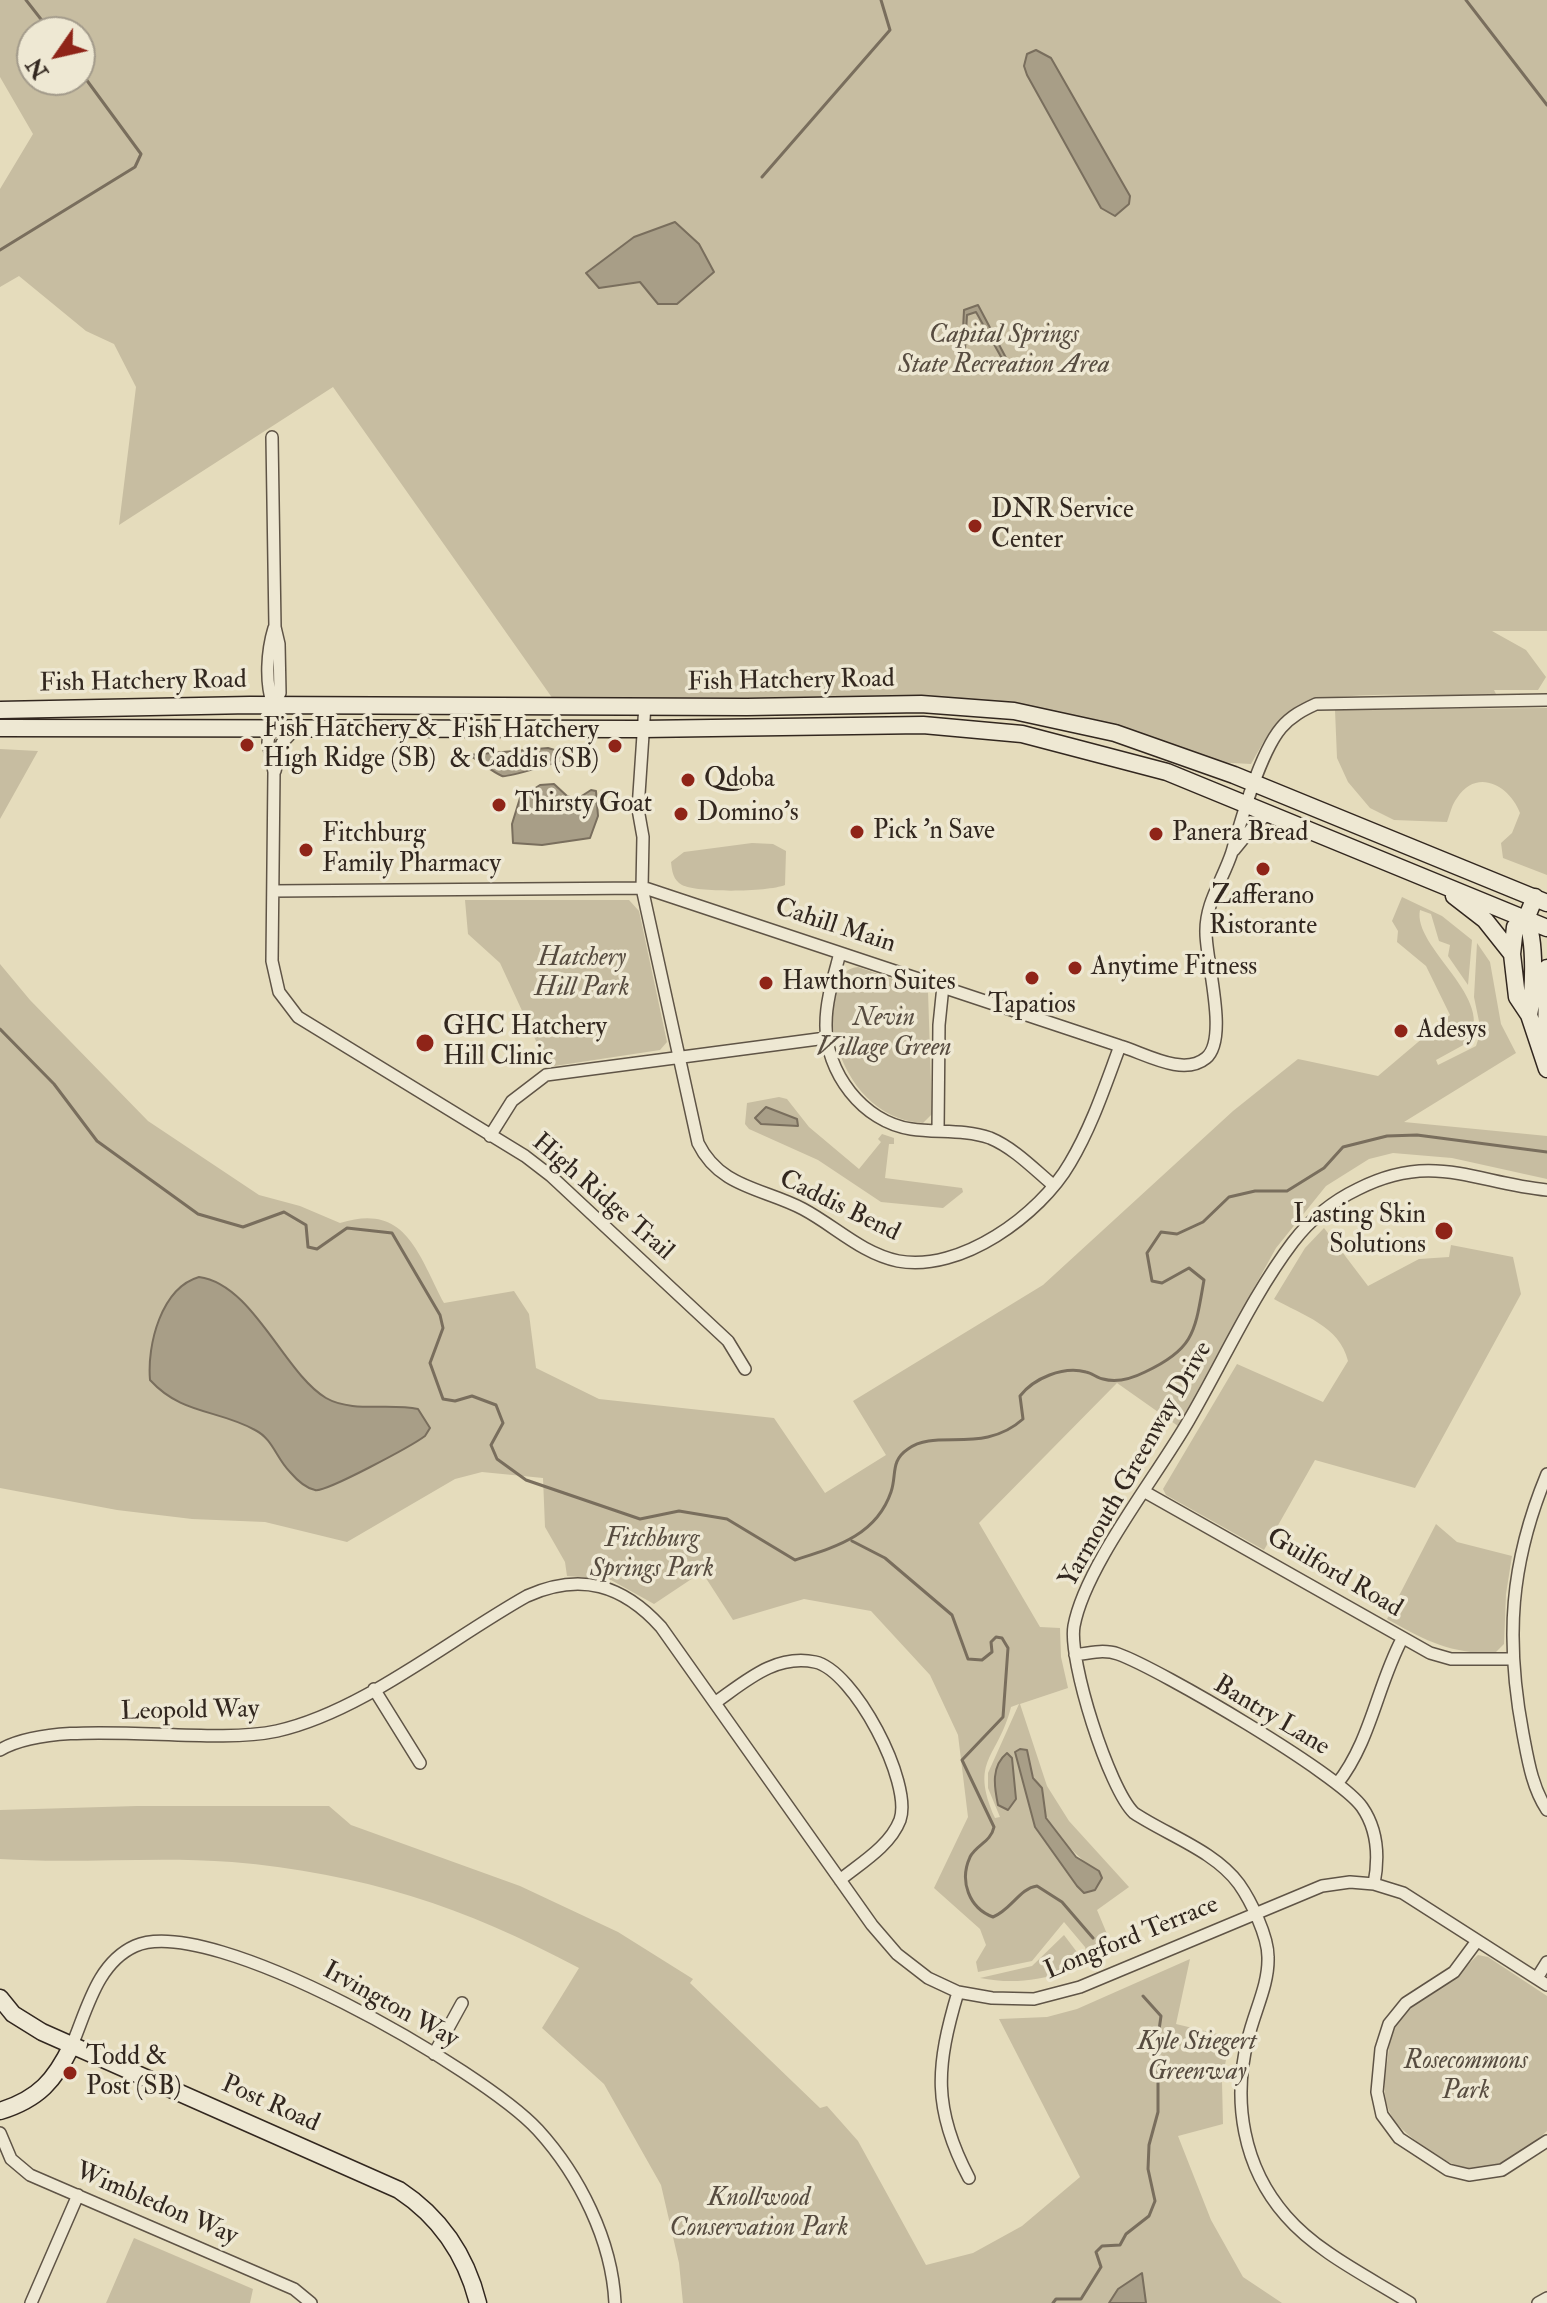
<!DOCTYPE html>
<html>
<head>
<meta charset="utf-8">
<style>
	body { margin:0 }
	#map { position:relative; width:1547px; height:2303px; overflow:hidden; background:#e5dcbc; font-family:"IM FELL Double Pica",serif }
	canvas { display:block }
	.north { position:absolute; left:16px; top:16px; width:80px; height:80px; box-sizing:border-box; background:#eee8d3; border:2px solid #a39b8b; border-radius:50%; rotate:236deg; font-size:22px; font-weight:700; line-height:32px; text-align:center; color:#32271f }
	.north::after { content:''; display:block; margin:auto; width:28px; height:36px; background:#8f2418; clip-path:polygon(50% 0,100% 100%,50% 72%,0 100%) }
</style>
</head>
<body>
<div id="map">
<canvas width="1547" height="2303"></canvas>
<div class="north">N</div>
</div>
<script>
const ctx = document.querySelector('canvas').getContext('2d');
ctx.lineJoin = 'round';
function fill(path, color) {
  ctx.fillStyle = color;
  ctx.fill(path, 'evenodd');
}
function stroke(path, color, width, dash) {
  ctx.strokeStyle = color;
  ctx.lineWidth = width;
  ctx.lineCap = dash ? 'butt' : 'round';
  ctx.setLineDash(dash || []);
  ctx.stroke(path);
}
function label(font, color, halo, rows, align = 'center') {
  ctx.font = font + ' "IM FELL Double Pica",serif';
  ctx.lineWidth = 7;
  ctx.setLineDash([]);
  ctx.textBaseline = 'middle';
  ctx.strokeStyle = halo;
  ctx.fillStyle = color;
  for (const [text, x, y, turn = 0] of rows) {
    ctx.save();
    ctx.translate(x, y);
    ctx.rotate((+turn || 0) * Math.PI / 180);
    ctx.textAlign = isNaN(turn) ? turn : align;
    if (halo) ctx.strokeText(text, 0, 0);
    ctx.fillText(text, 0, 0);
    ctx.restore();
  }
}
const green = new Path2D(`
	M0,0h1547v631h-55l34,19 20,27 -8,13h-44l3,6c-41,1 -171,-8 -201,11 -23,14 -32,35 -45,57l-37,-2 -88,-33 -80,-19 -122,-12 -371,1 -220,-312 -214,138 17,-138 -22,-43 -28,-13 -67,-55 -19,11v-98l33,-55 -33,-57zM32,32h48v48h-48z
	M1547,708v167l-44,-17 -2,-15 11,-10 8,-20c-10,-27 -43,-46 -63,-15 -5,6 -7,16 -10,24l-53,-2 -24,-12 -22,-26 -11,-24 -2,-48z
	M0,749l38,2 -38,68z
	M752,843l21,1 13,7 -1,34c-17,7 -87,8 -103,0 -9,-5 -10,-14 -11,-23l13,-10z
	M1402,897l40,19 30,24 -4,45 -20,-29 2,-11 -11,-4 -8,-27 -11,-4c-8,38 79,89 47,133l-31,17 2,5 38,-19 5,-15 -7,-34 3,-54 13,19 11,62 15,29 -112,69 143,14v43l-95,-21 -59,-5 -24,6 -43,27 -50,62 -98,178 -61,-43 -138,140 61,104 20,1 1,29 7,31 -48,16 27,82 22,35 60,66 -32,23 18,43c-45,19 -85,35 -135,25l52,-12 32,-31 19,25 5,-3 -3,-10 -21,-25 -32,39 -54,11 -2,-10 10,-17 -6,-16 -46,-41 34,-71 -10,-82 -28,-60 -59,-64 -67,-12 -71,21 -31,-48 -48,32 -43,-24 -44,-4 -2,-14 -20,-35 -2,-49 -61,-6 -27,7 -108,63 -82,-20 -73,-3 -75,-9 -117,-22v-524l30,36 118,121 111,74 41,11 40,17c66,-21 78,31 104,80l70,-12 15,23 7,54 63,31 175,19 51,75 61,-38 -33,-54 190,-116 190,-174 65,-52 80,17 72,-61 -24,-49 -29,-24 1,-11 -6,-10zM1019,1704l-31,69v15l12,29 -5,1c-26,-59 3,-59 16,-111zM1016,1753l26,35 4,30 13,20 43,40 -7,12 -18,-4 -42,-59z
	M465,900h164l10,11 28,131 -7,8 -112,17 -48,-104 -32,-29z
	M858,967l70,24 4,123 -9,9c-93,-5 -115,-152 -65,-156z
	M779,1097l8,2 22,28 50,42 22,-27 -3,-3 4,-5 12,4v6h-5l-4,34 77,10 1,4 -20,16 -62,-6 -63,-42 -69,-31 -4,-5 2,-21z
	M1324,1228l44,58 51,-27 30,-2 2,-12 62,12 8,37 -106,194 -100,-28 -51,90 -98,-55 -3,-6 74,-125 86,38 25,-41c-8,-35 -46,-46 -74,-62l31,-51z
	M1436,1524l21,18 55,14 -6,38 -2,50 -8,8c-42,4 -74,-13 -109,-33z
	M137,1806h192l22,19 169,61 98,46 75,47 -3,4 130,125 7,-2 31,35 68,124 47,-12 49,-27 58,-49 -81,-158 48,-2 30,-8 113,-50 -14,65 54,13 -8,45 1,42 -45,12 33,84 32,57 39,26h-136l-4,-29 -24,15 -9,14h-426l-4,-40 -18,-78 -57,-101 -62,-56 37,-60c-114,-61 -217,-95 -347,-106 -77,-6 -155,2 -232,-3v-49z
	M1478,1955l10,2 59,39v135c-16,15 -42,34 -63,37 -21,3 -35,-5 -52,-16 -40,-27 -53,-40 -45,-89 2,-12 2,-26 8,-36 12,-22 37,-33 57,-47 10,-7 17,-17 26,-25z
	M134,2238l119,51 -3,14h-144z`);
const water = new Path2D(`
	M1036,50l15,8 79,138 -1,8 -14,12 -14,-8 -74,-133 -3,-9 3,-12z
	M675,222l24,22 15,28 -37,32h-19l-18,-22 -41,6 -13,-15 48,-36z
	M978,305l35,66 -3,2 -34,-61 -9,3 -3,52h-3l3,-57z
	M548,748l20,6 1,4c-8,3 -62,20 -67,18 -10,-4 -22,-15 -33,-21z
	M554,784l13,12 10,3 14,-9 5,1 2,25 -8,22 -48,7 -29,-2 -1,-19 8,-26 20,-13z
	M766,1107l31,12 1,7 -37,-2 -6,-6z
	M199,1277c54,7 85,96 127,121 26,15 64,5 92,11l12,19 -5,8c-12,9 -100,57 -110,54 -10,-2 -19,-11 -25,-18 -14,-14 -17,-33 -35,-42 -38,-21 -73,-15 -105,-50 -3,-35 11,-92 49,-103z
	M1020,1749l7,1 6,28 9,10 4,30 30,39 23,14 3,7 -7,12 -11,3 -7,-7 -42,-59 -20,-75z
	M1007,1753l5,5 4,41 -8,11 -10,-5c-4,-19 -7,-39 9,-52z
	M1142,2273l4,30h-37l9,-14z`);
const stream = new Path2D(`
	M26,0l25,32
	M1466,0l81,105
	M762,177l128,-147 -9,-30
	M0,250l135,-83 6,-13 -61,-83
	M0,1029l54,55 43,57 101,73 45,13 41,-15 22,13 2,22 9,2 30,-21 45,5 48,82 3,13 -13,35 13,36 12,2 17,-5 24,9 7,18 -12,22 6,14 29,21 114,39 39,-8 48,8 68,41c40,-13 81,-24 96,-68 6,-17 -1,-31 17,-43 28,-21 75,6 115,-30l-3,-23c14,-18 43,-30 66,-24 6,1 11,6 17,7 14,4 30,-1 42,-7 50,-23 50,-41 59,-92l-15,-12 -27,15 -10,-2 -5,-28 14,-21 16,2 26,-12 26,-25 26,-6h32l37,-23 19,-21 44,-11 30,-1 130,17
	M852,1541l33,17 67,57 16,44 14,1 10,-8 -1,-10 5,-5 6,1 6,10 -5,69 -41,43 32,67c-3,15 -18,18 -24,30 -11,24 -1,51 23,60 18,-7 27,-29 44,-31l25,16 31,36
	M1143,1996l18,20 -2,14
	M1053,2303l3,-4h25l20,-32 -5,-15 6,-6 18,-1 6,-11 23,-18 6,-15 -7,-32 1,-24 9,-33v-62`);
const street = new Path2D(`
	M272,437l3,190 4,17 1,49 -7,13 -5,36 6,30 -2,189 7,31 19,25 227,139 26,20 177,165 17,28
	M645,705l-7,104 5,28 -1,51 56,255c22,45 65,45 105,66 32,17 58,44 95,52 62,12 142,-46 172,-98 22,-37 35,-77 50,-117
	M273,706c-8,-24 -6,-55 1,-78
	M275,771l7,-28 13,-14
	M1234,850l22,-27 14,-10
	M273,891l372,-3 475,158c24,7 63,31 86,12 23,-19 0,-96 0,-125 -1,-30 17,-53 26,-81 9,-32 28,-99 49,-124 10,-12 22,-18 35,-24l231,-4
	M840,953c-6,23 -14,47 -14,71 -1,48 37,98 85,105 26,4 53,0 79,9 24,10 44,31 63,47
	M938,1131l1,-106 4,-39
	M490,1136l22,-35 34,-26 280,-37
	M1547,1474c-37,89 -42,165 -24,260 5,26 9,53 24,76
	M1145,1492l285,161 21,6h60
	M1075,1655c13,-2 29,-6 43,-1 42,15 222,121 244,153 16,23 17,51 12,77
	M374,1689l46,74
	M716,1702c30,-21 59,-48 99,-40 39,8 98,121 85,158 -10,26 -39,43 -60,60
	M0,1750c61,-35 202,-3 277,-19 85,-19 173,-92 250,-135 54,-24 96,-11 134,31l211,298 25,29 31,24 30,14 34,6 42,1 46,-12 242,-101 28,-4 24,2 29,9 144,92
	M1337,1784c34,-43 40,-98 65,-145
	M1477,1941l-23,31 -48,31 -17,21 -8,25 -4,43 5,23 17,23 49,32 21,5 33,-5 45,-29
	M1537,1978l10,-16
	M958,1992c-22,74 -26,116 11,186
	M72,2045c15,-35 25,-82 63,-99 75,-34 349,125 403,184 41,45 74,110 77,173
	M434,2054l28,-51
	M0,2133l11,26 19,16 264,114 17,14
	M31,2303l47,-108
	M1410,2303c-41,-26 -92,-50 -124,-87 -43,-49 -54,-115 -38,-177 6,-27 21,-54 20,-82 0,-21 -17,-56 -29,-73 -24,-33 -72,-49 -105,-71 -25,-24 -66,-153 -60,-187 11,-60 83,-150 115,-206 34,-58 63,-124 104,-178 17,-22 40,-41 65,-53 75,-38 117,-6 189,1
	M1538,2303l9,-5`);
const secondary = new Path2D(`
	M0,710l250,-5 497,2 174,-3 93,7 101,22 119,42 313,128
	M0,728l642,1 281,-4 99,9 145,38 380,156
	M1454,896l31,24 27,34
	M1535,897l-9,22 -11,8 -3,27 5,43 12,18 18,54
	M1526,919c10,22 8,72 3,96
	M1546,1055l1,-87
	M0,1998l13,16 29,18 357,158c41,27 67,65 79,113
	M0,2111c39,-12 55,-31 72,-66`);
const markers = [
	[975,526,8,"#8f2418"],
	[247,745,8,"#8f2418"],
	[615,746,8,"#8f2418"],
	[688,780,8,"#8f2418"],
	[499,805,8,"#8f2418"],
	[681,814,8,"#8f2418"],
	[857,832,8,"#8f2418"],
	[1156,834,8,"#8f2418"],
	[306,850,8,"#8f2418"],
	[1263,869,8,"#8f2418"],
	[1075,968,8,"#8f2418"],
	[1032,978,8,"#8f2418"],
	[766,983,8,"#8f2418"],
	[1401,1031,8,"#8f2418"],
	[425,1043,10,"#8f2418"],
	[1444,1231,10,"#8f2418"],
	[70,2073,8,"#8f2418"]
];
const parkNames = [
	["Capital Springs",1004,336],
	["State Recreation Area",1004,366],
	["Hatchery",582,959],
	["Hill Park",582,989],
	["Nevin",884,1019],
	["Village Green",884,1049],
	["Fitchburg",652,1540],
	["Springs Park",652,1570],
	["Kyle Stiegert",1197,2043],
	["Greenway",1197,2073],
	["Rosecommons",1466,2062],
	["Park",1466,2092],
	["Knollwood",759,2199],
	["Conservation Park",759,2229]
];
const poiNames = [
	["DNR Service",991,511],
	["Center",991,541],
	["Fish Hatchery &",263,730],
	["High Ridge (SB)",263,760],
	["Fish Hatchery",599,731,"right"],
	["& Caddis (SB)",599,761,"right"],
	["Qdoba",704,780],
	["Thirsty Goat",515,805],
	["Domino's",697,814],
	["Pick 'n Save",873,832],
	["Panera Bread",1172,834],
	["Fitchburg",322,835],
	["Family Pharmacy",322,865],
	["Zafferano",1263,897,"center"],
	["Ristorante",1263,927,"center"],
	["Anytime Fitness",1091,968],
	["Hawthorn Suites",782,983],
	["Tapatios",1032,1006,"center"],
	["GHC Hatchery",443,1028],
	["Hill Clinic",443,1058],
	["Adesys",1417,1031],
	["Lasting Skin",1426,1216,"right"],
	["Solutions",1426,1246,"right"],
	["Todd &",86,2058],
	["Post (SB)",86,2088]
];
const streetNames = [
	["Fish Hatchery Road",791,682,-1],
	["Fish Hatchery Road",143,683,-1],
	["Cahill Main",835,927,18],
	["High Ridge Trail",602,1198,41],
	["Caddis Bend",839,1207,26],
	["Yarmouth Greenway Drive",1137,1465,-60],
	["Guilford Road",1334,1574,30],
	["Leopold Way",190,1712,-1],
	["Bantry Lane",1271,1717,31],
	["Longford Terrace",1132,1939,-22],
	["Irvington Way",390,2006,29],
	["Post Road",270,2105,24],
	["Wimbledon Way",156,2205,23]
];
fill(green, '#c7bda1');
fill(water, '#a89e87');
stroke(water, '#796e5d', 2);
stroke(stream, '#796e5d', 3);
stroke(street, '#5f5446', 14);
stroke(secondary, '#32271f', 19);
stroke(street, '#eee8d3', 11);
stroke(secondary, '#eee8d3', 16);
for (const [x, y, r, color] of markers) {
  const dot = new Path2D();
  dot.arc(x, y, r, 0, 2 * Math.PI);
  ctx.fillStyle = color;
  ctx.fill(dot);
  stroke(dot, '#eee8d3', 3);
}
label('italic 26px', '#574c40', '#eee8d3', parkNames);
label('26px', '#32271f', '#eee8d3', poiNames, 'left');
label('26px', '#32271f', '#eee8d3', streetNames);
</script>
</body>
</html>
